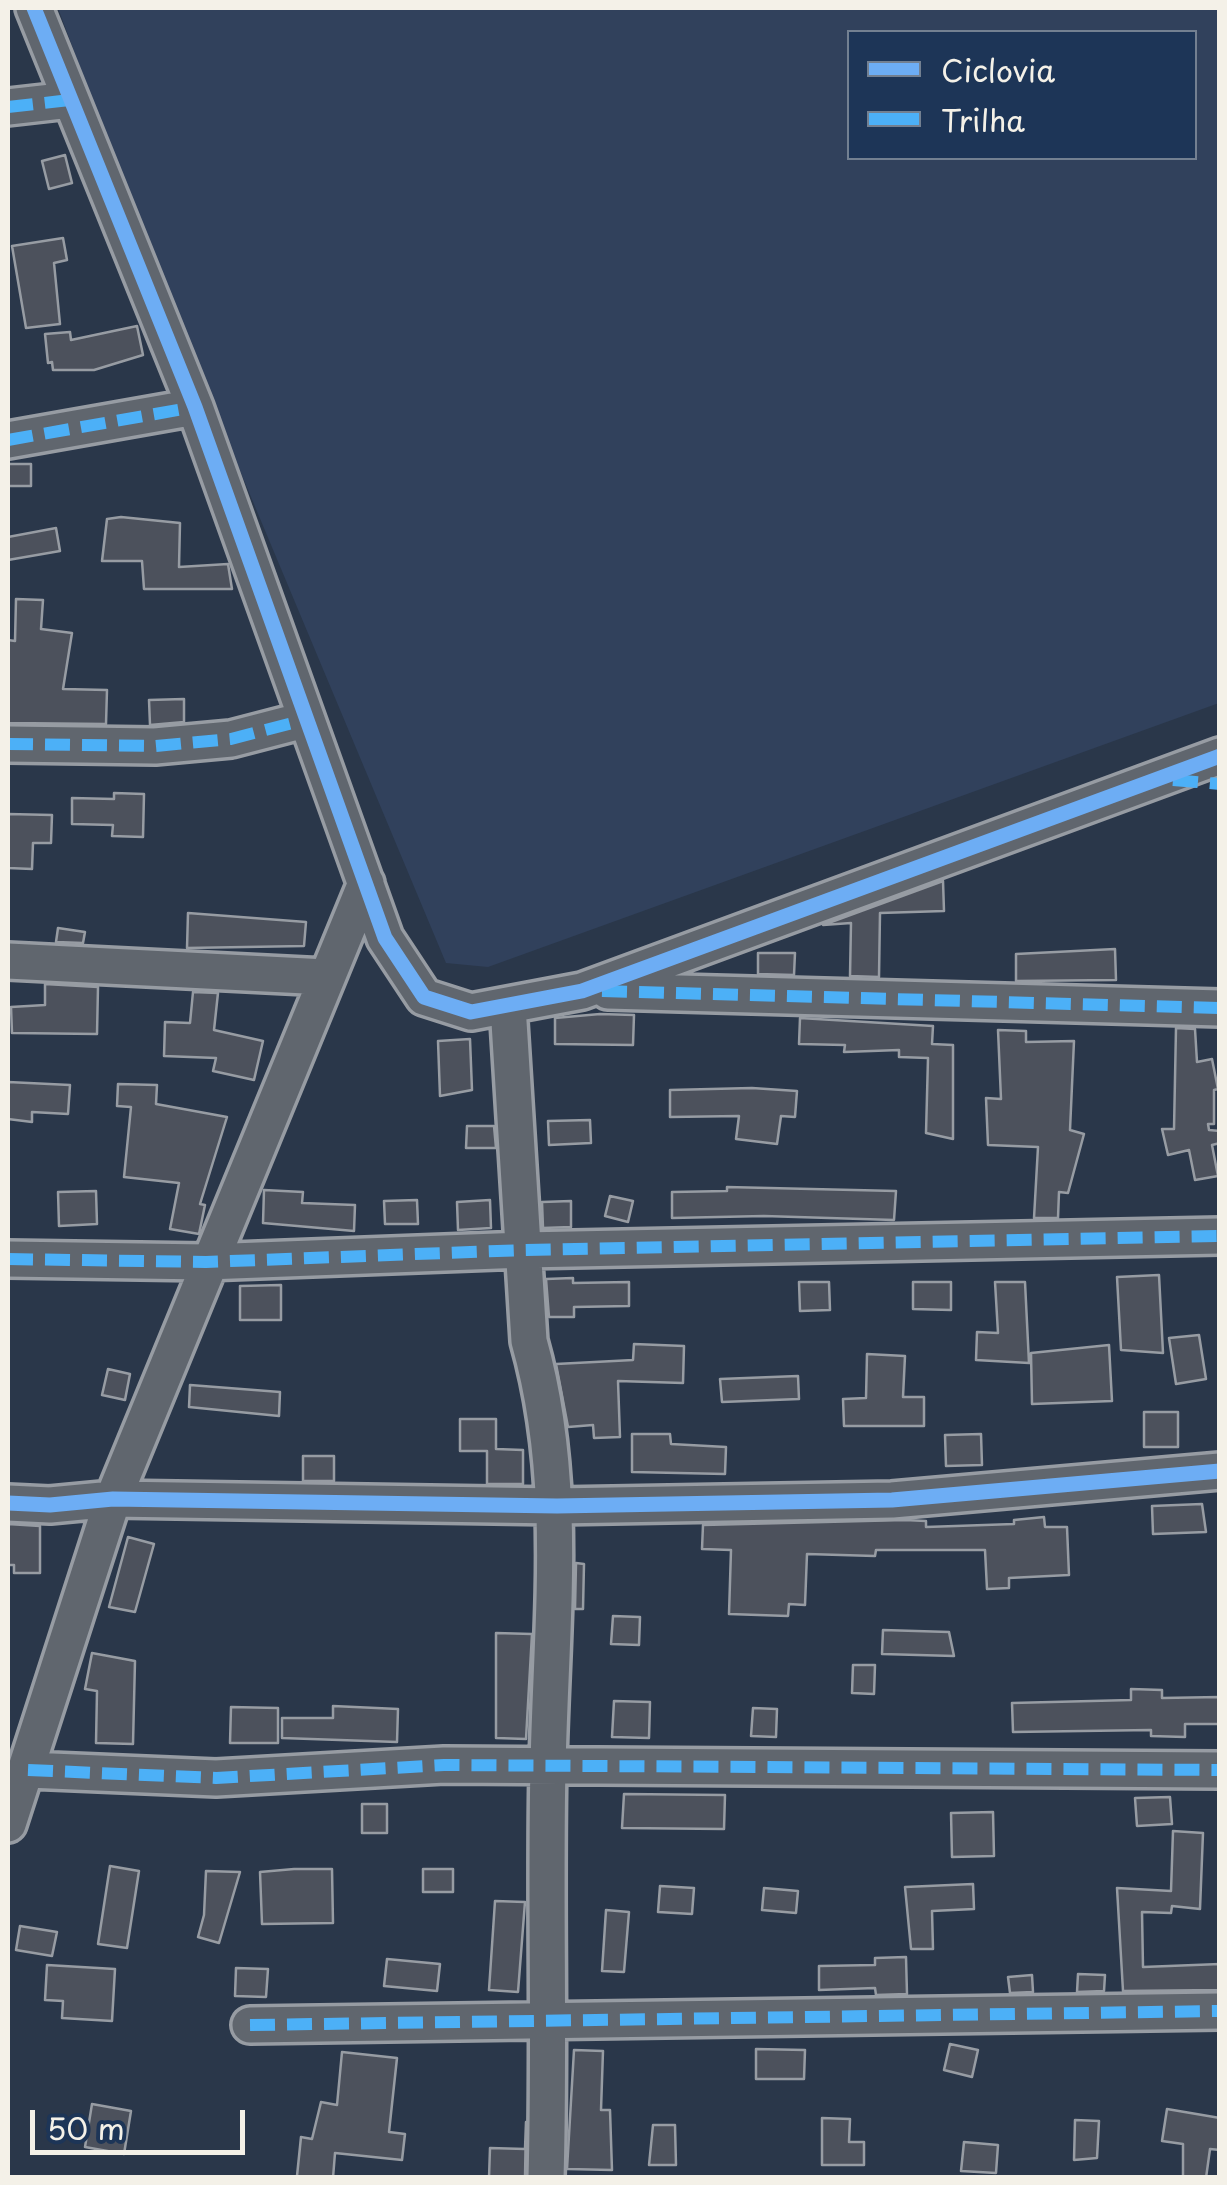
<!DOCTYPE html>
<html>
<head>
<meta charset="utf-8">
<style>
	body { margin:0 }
	#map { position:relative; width:1227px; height:2185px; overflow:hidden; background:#2a374a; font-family:"Playpen Sans",sans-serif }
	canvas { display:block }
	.frame { position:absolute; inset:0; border:10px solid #f4f1e8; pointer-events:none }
	.legend { position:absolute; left:847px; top:30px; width:350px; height:130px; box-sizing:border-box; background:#1d3557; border:2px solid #738091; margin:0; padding:12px 18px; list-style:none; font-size:30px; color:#f4f1e8 }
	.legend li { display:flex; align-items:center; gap:20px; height:50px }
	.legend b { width:50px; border:2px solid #738091 }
	.scale { position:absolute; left:30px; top:2110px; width:215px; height:45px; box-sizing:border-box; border:5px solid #f4f1e8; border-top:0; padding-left:12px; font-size:30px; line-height:35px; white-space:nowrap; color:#f4f1e8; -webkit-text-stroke:8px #1d3557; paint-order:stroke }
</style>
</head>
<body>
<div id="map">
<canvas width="1227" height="2185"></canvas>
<div class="frame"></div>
<ul class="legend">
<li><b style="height:12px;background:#6dadf4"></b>Ciclovia</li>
<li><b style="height:12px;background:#4cb0f7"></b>Trilha</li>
</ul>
<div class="scale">50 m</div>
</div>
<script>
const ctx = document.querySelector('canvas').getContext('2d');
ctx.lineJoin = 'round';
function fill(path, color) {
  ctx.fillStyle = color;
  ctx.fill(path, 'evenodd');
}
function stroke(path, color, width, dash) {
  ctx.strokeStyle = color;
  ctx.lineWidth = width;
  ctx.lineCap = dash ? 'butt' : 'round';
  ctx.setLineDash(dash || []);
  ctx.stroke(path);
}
const built = new Path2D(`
	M58,8h1161v695l-731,264 -42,-4 -295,-705zM850,32h344v126h-344z`);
const building = new Path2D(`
	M65,155l7,28 -23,6 -7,-28z
	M63,238l4,22 -13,3 6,61 -34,4 -14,-82z
	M137,326l6,29 -49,15h-41l-1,-8 -4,1 -3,-29 25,-2 1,8z
	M8,464h23v22h-23z
	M121,517l59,6 -1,44 49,-3 4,25h-88l-2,-28h-40l5,-42z
	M56,528l4,23 -52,9v-23z
	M16,599l27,1 -2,29 31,4 -9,56 44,1 -1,34 -98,-1v-83l7,1z
	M184,699v23l-34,3 -1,-25z
	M114,793l30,1 -1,43 -31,-1 1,-11 -41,-1v-26l42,1z
	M8,814l44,1 -1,28h-18l-1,26 -24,-1z
	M943,881l1,30 -64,2 -1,64 -29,-1 1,-53 -28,2z
	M188,913l118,9 -2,24 -117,2z
	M58,928l27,4 -2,11 -27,-1z
	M1115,949l1,31 -100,1v-27z
	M758,953h37l-1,22 -36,-1z
	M45,984l53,3 -1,47 -85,-1 -1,-26 34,-2z
	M193,992l25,1 -4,37 49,11 -9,39 -41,-9 3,-13 -52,-2 1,-34 25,1z
	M600,1014l34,1 -1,30 -78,-1v-26z
	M800,1018l133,8 -1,18 21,1v94l-27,-6 2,-75 -29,-1v-7l-55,2 1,-7 -46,-1z
	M1176,1028l19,1 2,33 15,-3 6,30 -4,1v34h-6l1,6 11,1v12l-8,2 6,31 -23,4 -6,-30 -21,5 -6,-26h12z
	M998,1030l28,1v11l48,-1 -4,89 14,4 -16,59 -9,-1 -1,26h-24l4,-71 -50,-2 -2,-47 15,1z
	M470,1039l2,51 -32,6 -2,-55z
	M8,1082l62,3 -2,29 -36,-2v10l-24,-3z
	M118,1084l39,1 -1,19 71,13 -27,87 5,1 -6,29 -29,-5 9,-46 -55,-6 7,-70 -14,-1z
	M752,1088l45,3 -2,26 -14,-1 -4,28 -41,-5 3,-23 -69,1v-27z
	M590,1120l1,23 -42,2 -1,-24z
	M467,1126h27l2,22h-30z
	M727,1187l169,4 -2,29 -130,-4 -92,2v-26l55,-1z
	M264,1190l39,2 -1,11 53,2 -1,26 -91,-8z
	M96,1191l1,33 -38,2 -1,-34z
	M610,1196l23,5 -5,21 -23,-6z
	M417,1200l1,24h-33l-1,-23z
	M490,1200l1,28 -33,2 -1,-28z
	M571,1201v26l-28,1 -1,-26z
	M1159,1275l4,78 -42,-3 -4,-73z
	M573,1278v5l56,-1v24l-55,1v10h-25l-3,-38z
	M799,1282h30l1,28 -30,1z
	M913,1282h38v28l-38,-1z
	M995,1282h30l4,81 -53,-3 1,-28 21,1z
	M281,1285v35h-41v-34z
	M1199,1335l7,44 -30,5 -7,-46z
	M634,1344l50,2 -1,37 -65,-2 2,56 -26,1 -1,-13 -25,2 -12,-63 77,-4z
	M1109,1345l3,56 -80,3 -1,-51z
	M867,1354l38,2 -2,41h21v29h-80l-1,-27 23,-1z
	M108,1369l22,5 -5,26 -23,-5z
	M798,1376l1,23 -77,3 -2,-23z
	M190,1385l90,7 -1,24 -90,-9z
	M1144,1412h34v35h-34z
	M460,1419h36v30l27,1v34h-36v-33h-27z
	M632,1434h38l1,10 55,3 -1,27 -93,-2z
	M981,1434l1,31 -36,1 -1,-31z
	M303,1456h31v25h-31z
	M1202,1504l4,28 -53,2 -1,-28z
	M1044,1517l1,10h22l2,48 -60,3v10l-22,1 -2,-39h-109l-1,6 -68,-2 -2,51 -16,-1 -1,12 -59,-2 2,-64 -29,-1 1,-24 202,-5 21,1v6l88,-3v-4z
	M8,1524l32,2v47h-26v-8h-6z
	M128,1537l26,7 -19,68 -26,-5z
	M576,1563l8,1 -1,45h-8z
	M613,1616l27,1 -1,28 -28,-1z
	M883,1630l66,2 5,24 -72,-2z
	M496,1633l36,1 -6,105 -30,-1z
	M92,1653l43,8 -2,83 -37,-1 1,-52 -12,-2z
	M853,1665h22l-1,29 -22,-1z
	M1131,1689l31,1v8l58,-1v27h-35v13l-34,-1v-6l-138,2 -1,-29 119,-3z
	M614,1701l36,1 -1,36 -37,-1z
	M333,1706l65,3 -1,33 -115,-4v-20h51z
	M231,1707l47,1v35h-48z
	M753,1708l24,1 -1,28 -25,-1z
	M624,1794l101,1 -1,34 -102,-1z
	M1170,1797l2,27 -35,2 -2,-28z
	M362,1804h25v29h-25z
	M993,1812l1,44 -42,1 -1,-44z
	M1173,1831l30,2 -3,76 -28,-3 -1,7 -29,-1 1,55 77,-3v26l-97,1 -6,-103 54,3z
	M110,1866l29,5 -12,77 -29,-4z
	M294,1869h38l1,54 -71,1 -2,-52z
	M423,1869h30v23h-30z
	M206,1871l34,1 -21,71 -21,-6 6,-22z
	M973,1884l1,25 -42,2 1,38h-22l-6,-62z
	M660,1886l34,2 -2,26 -34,-2z
	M764,1888l34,3 -2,22 -34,-3z
	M495,1901l30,1 -7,90 -29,-2z
	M606,1910l23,2 -5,60 -22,-1z
	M20,1926l37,6 -5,24 -36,-6z
	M906,1957l1,37 -31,1 -1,-7 -56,2v-24l56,-1v-7z
	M387,1959l53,5 -3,27 -53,-5z
	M47,1965l68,4 -3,52 -50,-3 1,-17 -18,-1z
	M236,1968l32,1 -2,28 -31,-1z
	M1078,1974l27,1 -1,16 -27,1z
	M1032,1975l1,17 -23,1 -2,-16z
	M950,2044l28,6 -6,27 -28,-7z
	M756,2049l49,1 -1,29h-48z
	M574,2050l29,1 -2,59h9l2,60 -45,-1z
	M342,2052l55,6 -8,74 16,2 -3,26 -67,-7 -2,25 -36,-2 4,-39 11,2 9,-37 16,3z
	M92,2104l39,7 -7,43 -39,-7z
	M1167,2109l53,9v32l-10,-1 -4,29h-23v-34l-21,-3z
	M822,2118l28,1 -1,23h15v23h-42z
	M1075,2120l24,1 -2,37 -23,2z
	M526,2122l-1,56h-36l1,-30 35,1z
	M653,2125h22l1,40h-27z
	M964,2142l34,3 -2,28 -35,-2z`);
const minor = new Path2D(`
	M34,8l161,399 190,531 39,59 47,15 111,-21 638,-235
	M8,107l62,-7
	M8,440l187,-33
	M8,744l147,2 76,-7 73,-19
	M8,961l318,16
	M608,991l612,17
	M508,1006l21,335c40,141 22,281 19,425 -3,137 2,274 -2,412
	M8,1259l198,3 318,-12 696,-14
	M8,1503l42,2 63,-6 444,7 335,-6 328,-29
	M28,1770l188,8 228,-13 776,5
	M8,1824l105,-325 253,-616
	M250,2025l970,-14`);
const quiet = new Path2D(`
	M8,107l62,-7
	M8,440l187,-33
	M8,744l147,2 76,-7 73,-19
	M1173,780l47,4
	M602,991l618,17
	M8,1259l198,3 318,-12 696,-14
	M28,1770l188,8 228,-13 776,5
	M250,2025l970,-14`);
const cycleway = new Path2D(`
	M34,8l161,399 190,531 39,59 47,15 111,-21 638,-235
	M8,1503l42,2 63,-6 444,7 335,-6 328,-29`);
fill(built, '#31415c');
fill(building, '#4c515c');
stroke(building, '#979ca3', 2.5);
stroke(minor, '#979ca3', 42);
stroke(minor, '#60666e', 35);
stroke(quiet, '#4cb0f7', 12, [25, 12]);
stroke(cycleway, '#6dadf4', 15);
</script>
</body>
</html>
